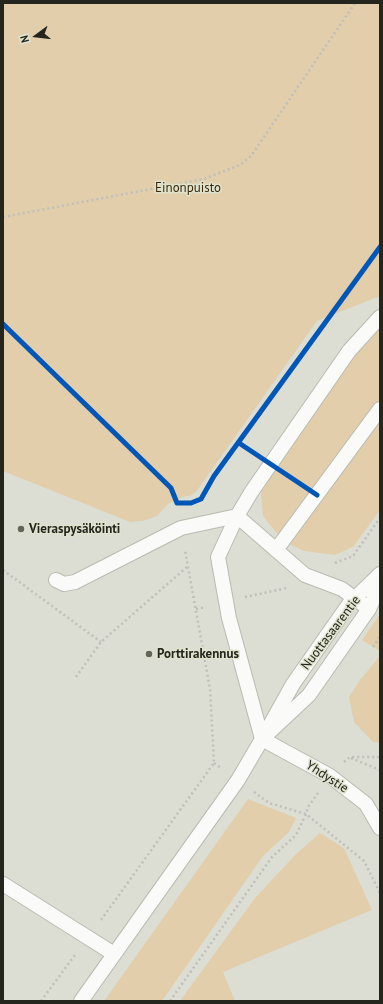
<!DOCTYPE html>
<html>
<head>
<meta charset="utf-8">
<style>
	body { margin:0 }
	#map { position:relative; width:383px; height:1004px; overflow:hidden; background:#dcded3; font-family:"PT Sans",sans-serif }
	canvas { display:block }
	.frame { position:absolute; inset:0; border:4px solid #24251d; pointer-events:none }
	.north { position:absolute; left:16px; top:16px; width:40px; height:40px; -webkit-text-stroke:3px #dfe3ce; paint-order:stroke; rotate:255deg; font-size:11px; font-weight:700; line-height:16px; text-align:center; color:#24251d }
	.north::after { content:''; display:block; margin:auto; width:14px; height:18px; background:#24251d; clip-path:polygon(50% 0,100% 100%,50% 72%,0 100%) }
</style>
</head>
<body>
<div id="map">
<canvas width="383" height="1004"></canvas>
<div class="frame"></div>
<div class="north">N</div>
</div>
<script>
const ctx = document.querySelector('canvas').getContext('2d');
ctx.lineJoin = 'round';
function fill(path, color) {
  ctx.fillStyle = color;
  ctx.fill(path, 'evenodd');
}
function stroke(path, color, width, dash) {
  ctx.strokeStyle = color;
  ctx.lineWidth = width;
  ctx.lineCap = dash ? 'butt' : 'round';
  ctx.setLineDash(dash || []);
  ctx.stroke(path);
}
function label(font, color, halo, rows, align = 'center') {
  ctx.font = font + ' "PT Sans",sans-serif';
  ctx.lineWidth = 3;
  ctx.setLineDash([]);
  ctx.textBaseline = 'middle';
  ctx.strokeStyle = halo;
  ctx.fillStyle = color;
  for (const [text, x, y, turn = 0] of rows) {
    ctx.save();
    ctx.translate(x, y);
    ctx.rotate((+turn || 0) * Math.PI / 180);
    ctx.textAlign = isNaN(turn) ? turn : align;
    if (halo) ctx.strokeText(text, 0, 0);
    ctx.fillText(text, 0, 0);
    ctx.restore();
  }
}
const green = new Path2D(`
	M3,3h377v293l-63,25 -121,171 -6,4h-4l-18,8 -11,12 -14,5 -13,1 -127,-51z
	M380,324v186l-27,37 -18,8 -31,-4 -21,-10 -20,-25 -2,-23 9,-22 78,-126z
	M380,614v37l-18,-11z
	M380,656v87l-7,-1 -19,-20 -5,-25 11,-17z
	M248,799l48,19 -7,14 -26,24 -101,145h-58z
	M320,833l24,15 28,62 -149,62 12,29h-55l75,-103 41,-44z`);
const path = new Path2D(`
	M3,217l201,-38 36,-14 11,-9 104,-153
	M335,563l18,-7 27,-38
	M3,570l98,72
	M245,597l42,-9
	M196,609l10,-2
	M373,647l7,-10
	M76,677l25,-35 86,-75
	M351,758l29,12
	M344,762l6,-5h30
	M214,763l7,5
	M254,792l15,11 37,11 58,47 16,32
	M101,920l113,-157 -4,-74 -25,-139
	M41,1001l34,-46
	M170,1001l102,-144 24,-22 10,-21 2,-7 10,-14`);
const lane = new Path2D(`
	M237,516l-19,41 11,61 33,121
	M276,550l104,-141
	M56,580l8,4 11,-2 106,-54 56,-12
	M369,609l-27,-20 -37,-14 -68,-59 15,-25 97,-140 31,-34
	M269,727l24,-43 56,-80 31,-30
	M262,739l68,37 36,28 14,24
	M3,884l111,70
	M81,1001l157,-221 24,-41 47,-44 60,-86 11,-24`);
const cycleway = new Path2D(`
	M3,324l168,164 6,15h14l10,-4 13,-23 166,-229
	M239,443l78,52`);
const markers = [
	[21,529,4,"#64665d"],
	[149,654,4,"#64665d"]
];
const parkNames = [
	["Einonpuisto",188,188]
];
const poiNames = [
	["Vieraspysäköinti",29,529],
	["Porttirakennus",157,654]
];
const streetNames = [
	["Nuottasaarentie",331,633,-53],
	["Yhdystie",327,777,33]
];
fill(green, '#e2ceab');
stroke(lane, '#b9bab1', 16);
stroke(path, '#bfbfbb', 2.5, [2, 3]);
stroke(lane, '#fafaf8', 14);
stroke(cycleway, '#0057b8', 5);
for (const [x, y, r, color] of markers) {
  const dot = new Path2D();
  dot.arc(x, y, r, 0, 2 * Math.PI);
  ctx.fillStyle = color;
  ctx.fill(dot);
  stroke(dot, '#dfe3ce', 1.5);
}
label('13px', '#3c2909', '#dfe3ce', parkNames);
label('bold 13px', '#24251d', '#dfe3ce', poiNames, 'left');
label('13px', '#24251d', '#dfe3ce', streetNames);
</script>
</body>
</html>
